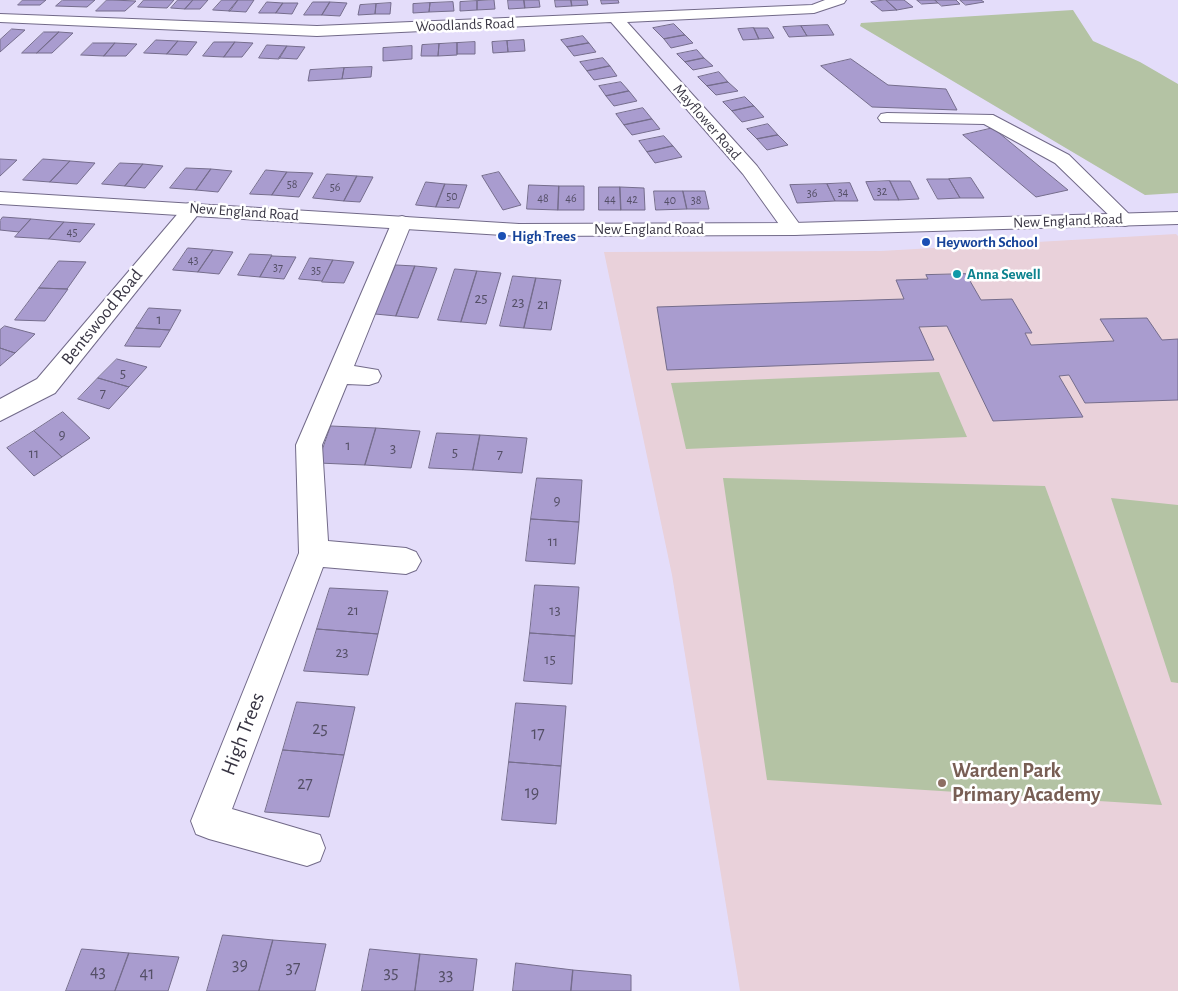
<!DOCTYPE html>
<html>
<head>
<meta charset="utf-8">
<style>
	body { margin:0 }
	canvas { display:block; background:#e4ddfa }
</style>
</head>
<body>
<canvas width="1178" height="991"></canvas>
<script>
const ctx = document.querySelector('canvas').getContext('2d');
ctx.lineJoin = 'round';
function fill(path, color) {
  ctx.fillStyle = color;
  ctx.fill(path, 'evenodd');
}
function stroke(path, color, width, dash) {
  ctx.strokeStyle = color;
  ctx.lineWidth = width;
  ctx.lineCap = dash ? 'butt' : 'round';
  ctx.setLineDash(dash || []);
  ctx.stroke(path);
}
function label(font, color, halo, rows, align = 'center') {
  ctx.font = font + ' "Alegreya Sans",sans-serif';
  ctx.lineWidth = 5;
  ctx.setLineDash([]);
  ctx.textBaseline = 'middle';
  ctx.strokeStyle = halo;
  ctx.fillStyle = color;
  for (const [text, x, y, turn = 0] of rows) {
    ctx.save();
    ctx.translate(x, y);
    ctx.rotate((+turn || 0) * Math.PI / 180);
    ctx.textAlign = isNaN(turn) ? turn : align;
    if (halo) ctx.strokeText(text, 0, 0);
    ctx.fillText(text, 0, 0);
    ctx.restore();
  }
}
const education = new Path2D(`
	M1176,234l2,2v755h-438l-68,-416 -68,-323 277,-1z`);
const green = new Path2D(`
	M1073,10l20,31 47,21 38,22v109l-33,2 -285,-169 1,-3z
	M939,372l28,65 -281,12 -15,-66z
	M723,478l322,8 117,319 -395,-25z
	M1111,498l67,7v178l-7,-1z`);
const building = new Path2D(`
	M23,0h23l-6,5h-22z
	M63,0h32l-8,7 -31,-1z
	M107,0h5l24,1 -11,10h-29z
	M144,0h30l-7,8 -29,-1z
	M178,0h15l-8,9 -14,-1z
	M193,0h15l-8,9h-15z
	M222,0h16l-8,11 -17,-1z
	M238,0h16l-8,12 -17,-1z
	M494,0l1,9 -18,1v-9z
	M508,0h16l1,8 -16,1z
	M524,0h15l1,7 -15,1z
	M555,0h16l1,6 -16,1z
	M571,0h16l1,5 -16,1z
	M601,0h17l1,3 -17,1z
	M886,0l11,10 -15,1 -11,-9z
	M886,0h18l9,7 -16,3z
	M917,0h18l3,3 -16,1z
	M935,0h21l4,4 -18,2z
	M960,0h21l3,2 -18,3z
	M477,1v9l-17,1v-9z
	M267,2l16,1 -7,10h-17z
	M313,2h17l-8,13h-18z
	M330,2l17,1 -7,13 -18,-1z
	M453,2l1,9 -25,1 1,-9z
	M283,3h15l-6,11 -16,-1z
	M391,3l-1,11h-15l1,-10z
	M430,3l-1,9 -16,1v-9z
	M376,4l-1,10 -17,1 2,-10z
	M674,24l11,11 -21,4 -11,-11z
	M828,25l6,10 -27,1 -6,-10z
	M801,26l6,10 -18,1 -6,-10z
	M754,28l5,11 -16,1 -5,-11z
	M754,28h14l6,10 -15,1z
	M12,29l13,1 -25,22v-12z
	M44,32h15l-22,21h-15z
	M59,32l14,1 -21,20h-15z
	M685,35l8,8 -22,5 -7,-9z
	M583,36l6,7 -22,4 -6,-7z
	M156,40l22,1 -11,13 -23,-1z
	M524,40l1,11 -17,1 -1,-11z
	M178,41l19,1 -10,13 -20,-1z
	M507,41l1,11 -15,1 -1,-11z
	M214,42h21l-11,15 -21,-1z
	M235,42l18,1 -11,14h-18z
	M475,42v12h-18v-11z
	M93,43h22l-11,13 -23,-1z
	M115,43l22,1 -11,12h-22z
	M457,43v12l-19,1 1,-12z
	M589,43l7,9 -22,4 -7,-9z
	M439,44l-1,12h-17l1,-11z
	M267,45l20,1 -8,13 -20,-1z
	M287,46l18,1 -8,12 -18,-1z
	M412,46v13l-29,2v-13z
	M697,50l7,8 -19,4 -8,-8z
	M603,58l7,8 -23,5 -7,-9z
	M704,58l9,8 -20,4 -8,-8z
	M851,59l37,26 58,4 11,21 -85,-3 -51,-41z
	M610,66l7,10 -23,4 -7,-9z
	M372,67l-1,10 -29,2 2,-11z
	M344,68l-2,11 -34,2 2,-11z
	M719,72l9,10 -21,4 -9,-9z
	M621,82l8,9 -23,5 -7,-10z
	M728,82l10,9 -22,4 -9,-9z
	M629,91l8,10 -23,5 -8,-10z
	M745,97l9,9 -22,5 -9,-9z
	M754,106l10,11 -22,5 -10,-11z
	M643,108l9,11 -28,6 -8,-11z
	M652,119l8,10 -28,6 -8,-10z
	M768,124l10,11 -21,4 -10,-10z
	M993,128l75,62 -32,7 -73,-62z
	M778,135l10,10 -21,5 -10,-11z
	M664,136l9,10 -26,6 -8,-11z
	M673,146l9,11 -27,6 -8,-11z
	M0,159l17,1 -17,16z
	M43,159l27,2 -20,21 -27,-2z
	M70,161l25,2 -18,21 -27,-2z
	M120,163l23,1 -18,22 -23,-2z
	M143,164l20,2 -18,22 -20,-2z
	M186,168l25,1 -15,21 -26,-2z
	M211,169l21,2 -14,21 -22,-2z
	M266,170l21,2 -15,23 -22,-1z
	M287,172l26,1 -14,24 -27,-2z
	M499,172l22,33 -18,5 -21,-34z
	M327,174l30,2 -13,25 -31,-3z
	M357,176l16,1 -13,25 -16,-1z
	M971,178l13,20h-24l-11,-19z
	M927,179h22l11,19 -22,1z
	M890,181h20l9,18 -20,1z
	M890,181l9,19h-25l-8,-18z
	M426,182l19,2 -9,23 -20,-2z
	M850,183l8,18h-23l-8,-17z
	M445,184l22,1 -8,23 -23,-1z
	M827,184l8,17 -38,2 -7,-18z
	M529,185l30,1 -1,24 -31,-1z
	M559,186h25v24h-26z
	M599,187h21l1,23h-22z
	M620,187l24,1 1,22h-24z
	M654,191h29l4,18 -31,1z
	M683,191h22l4,18h-22z
	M3,217l28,2 -12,13 -19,-2v-9z
	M31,219l33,3 -15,17 -34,-2z
	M64,222l31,2 -15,18 -31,-3z
	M188,248l25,2 -15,22 -25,-2z
	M213,250l20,2 -14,22 -21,-2z
	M250,254l22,1 -12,22 -22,-2z
	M272,256l24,1 -12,22 -24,-2z
	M310,258l23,2 -11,21 -23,-2z
	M333,260l21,2 -10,21 -22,-1z
	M59,261l27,1 -19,27 -28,-1z
	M396,265l19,1 -19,50 -21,-2z
	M415,266l22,2 -19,50 -22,-2z
	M455,269l22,2 -16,51 -23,-2z
	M477,271l24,2 -15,51 -25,-2z
	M966,274l15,26 31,-1 20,34h-7l6,12 83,-4 -14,-22 47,-1 15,22 16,-1v61l-93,3 -16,-28 -10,1 24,41 -90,4 -46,-95 -28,1 15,33 -267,10 -10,-63 247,-8 -8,-19 32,-1 -2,-4z
	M513,276l23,2 -12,50 -24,-2z
	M536,278l25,2 -10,50 -27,-2z
	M39,288l29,1 -23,32 -30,-1z
	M149,308l32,2 -11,20 -34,-2z
	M5,326l30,8 -20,19 -15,-5v-18z
	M136,328l34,2 -10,17 -35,-1z
	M0,348l15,5 -15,13z
	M117,359l30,8 -18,20 -31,-9z
	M98,378l31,9 -20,22 -31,-10z
	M63,412l27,26 -28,19 -28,-26z
	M331,426l45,2 -11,37 -47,-2z
	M376,428l44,3 -9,37 -46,-3z
	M34,431l28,26 -28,19 -27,-28z
	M437,433l43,2 -7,35 -44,-2z
	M480,435l47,3 -5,35 -49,-3z
	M537,478l45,2 -3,42 -48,-3z
	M531,519l48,3 -4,42 -49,-3z
	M535,585l44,2 -4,49 -45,-3z
	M330,588l58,3 -10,43 -61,-5z
	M317,629l61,5 -10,41 -64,-4z
	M530,633l45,3 -3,48 -48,-3z
	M297,702l58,5 -11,48 -61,-5z
	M516,703l50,3 -5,60 -52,-4z
	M283,750l61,5 -15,62 -64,-5z
	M509,762l52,4 -5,58 -54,-4z
	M223,935l50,5 -14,51h-52z
	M273,940l53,4 -11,47h-56z
	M82,949l47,4 -14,38h-49z
	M370,949l50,5 -5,37h-53z
	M129,953l50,4 -11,34h-53z
	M420,954l57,5 -4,32h-58z
	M516,963l57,7 -2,21h-58z
	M573,970l58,5v16h-60z`);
const minor = new Path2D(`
	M825,0h21l-2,3 -30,10 -187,9 130,144 46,63 -3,5 -7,1 -7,-1 -43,-60 -132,-152 -294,14 -317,-14v-8l317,12 495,-21z
	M887,113l106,2 76,40 66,65 -3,4 -7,2 -7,-2 -63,-61 -71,-39 -103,-2 -3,-4 3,-4z
	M193,202l7,2 3,4 -3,4 -145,181 -55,28v-22l37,-20 149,-175z
	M402,216l7,2 3,4 -58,144 24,4 3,6 -3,6 -9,3 -22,-1 -25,61 6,96 78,7 10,4 5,9 -5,9 -10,4 -83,-7 -91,242 88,26 5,13 -5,13 -13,5 -98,-27 -13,-5 -5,-13 108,-268 -3,-108 96,-223 3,-4z`);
const tertiary = new Path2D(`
	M0,192l519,32 274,-1 385,-11v12l-385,11 -274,1 -519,-32z`);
const markers = [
	[502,236,5,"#1a4fb4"],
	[926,242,5,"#1a4fb4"],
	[957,274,5,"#0f9aa8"],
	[942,783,5,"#8d6e63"]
];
const farNumbernames = [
	["58",292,184],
	["56",335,187],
	["32",882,191],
	["34",843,192],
	["36",812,193],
	["50",452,196],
	["48",543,198],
	["46",571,198],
	["44",610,199],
	["42",632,199],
	["40",670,200],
	["38",696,200],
	["45",72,232],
	["43",193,260],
	["37",278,267],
	["35",316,270]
];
const farStreetnames = [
	["Woodlands Road",465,25,-2],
	["Mayflower Road",707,122,49],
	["New England Road",244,212,4],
	["New England Road",1068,221,-2],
	["New England Road",649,229]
];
const farTransitnames = [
	["High Trees",512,236],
	["Heyworth School",936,242]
];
const farCulturenames = [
	["Anna Sewell",967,274]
];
const numberNames = [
	["25",481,298],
	["23",518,302],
	["21",543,304],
	["1",159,319],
	["5",123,373],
	["7",103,393],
	["9",62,434],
	["1",348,445],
	["3",393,448],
	["5",455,452],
	["11",34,453],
	["7",500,454],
	["9",557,500],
	["11",553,541],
	["21",353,610],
	["13",555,610],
	["23",342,652],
	["15",550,659]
];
const streetNames = [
	["Bentswood Road",102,317,-51]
];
const nearNumbernames = [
	["25",320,729],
	["17",538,734],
	["27",305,784],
	["19",532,793],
	["39",240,965],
	["37",293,968],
	["43",98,972],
	["35",391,973],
	["41",147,974],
	["33",446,975]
];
const nearStreetnames = [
	["High Trees",243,734,-69]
];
const nearEducationnames = [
	["Warden Park",952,771],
	["Primary Academy",952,795]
];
fill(education, '#e9d1da');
fill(green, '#b4c3a4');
fill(building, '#a99ccf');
stroke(building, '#756d8c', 1);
stroke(minor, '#726a89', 2);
stroke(tertiary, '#726a89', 2);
fill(minor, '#fff');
fill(tertiary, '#fff');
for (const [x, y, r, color] of markers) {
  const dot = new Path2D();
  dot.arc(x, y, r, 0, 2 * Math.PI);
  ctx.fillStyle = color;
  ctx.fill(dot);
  stroke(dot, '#fff', 2);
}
label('12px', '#544f66', null, farNumbernames);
label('15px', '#383543', '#fff', farStreetnames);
label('bold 15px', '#164399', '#fff', farTransitnames, 'left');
label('bold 15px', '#0d838f', '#fff', farCulturenames, 'left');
label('15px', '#544f66', null, numberNames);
label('18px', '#383543', '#fff', streetNames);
label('18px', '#544f66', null, nearNumbernames);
label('21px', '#383543', '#fff', nearStreetnames);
label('bold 21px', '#785e54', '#fff', nearEducationnames, 'left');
</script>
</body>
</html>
